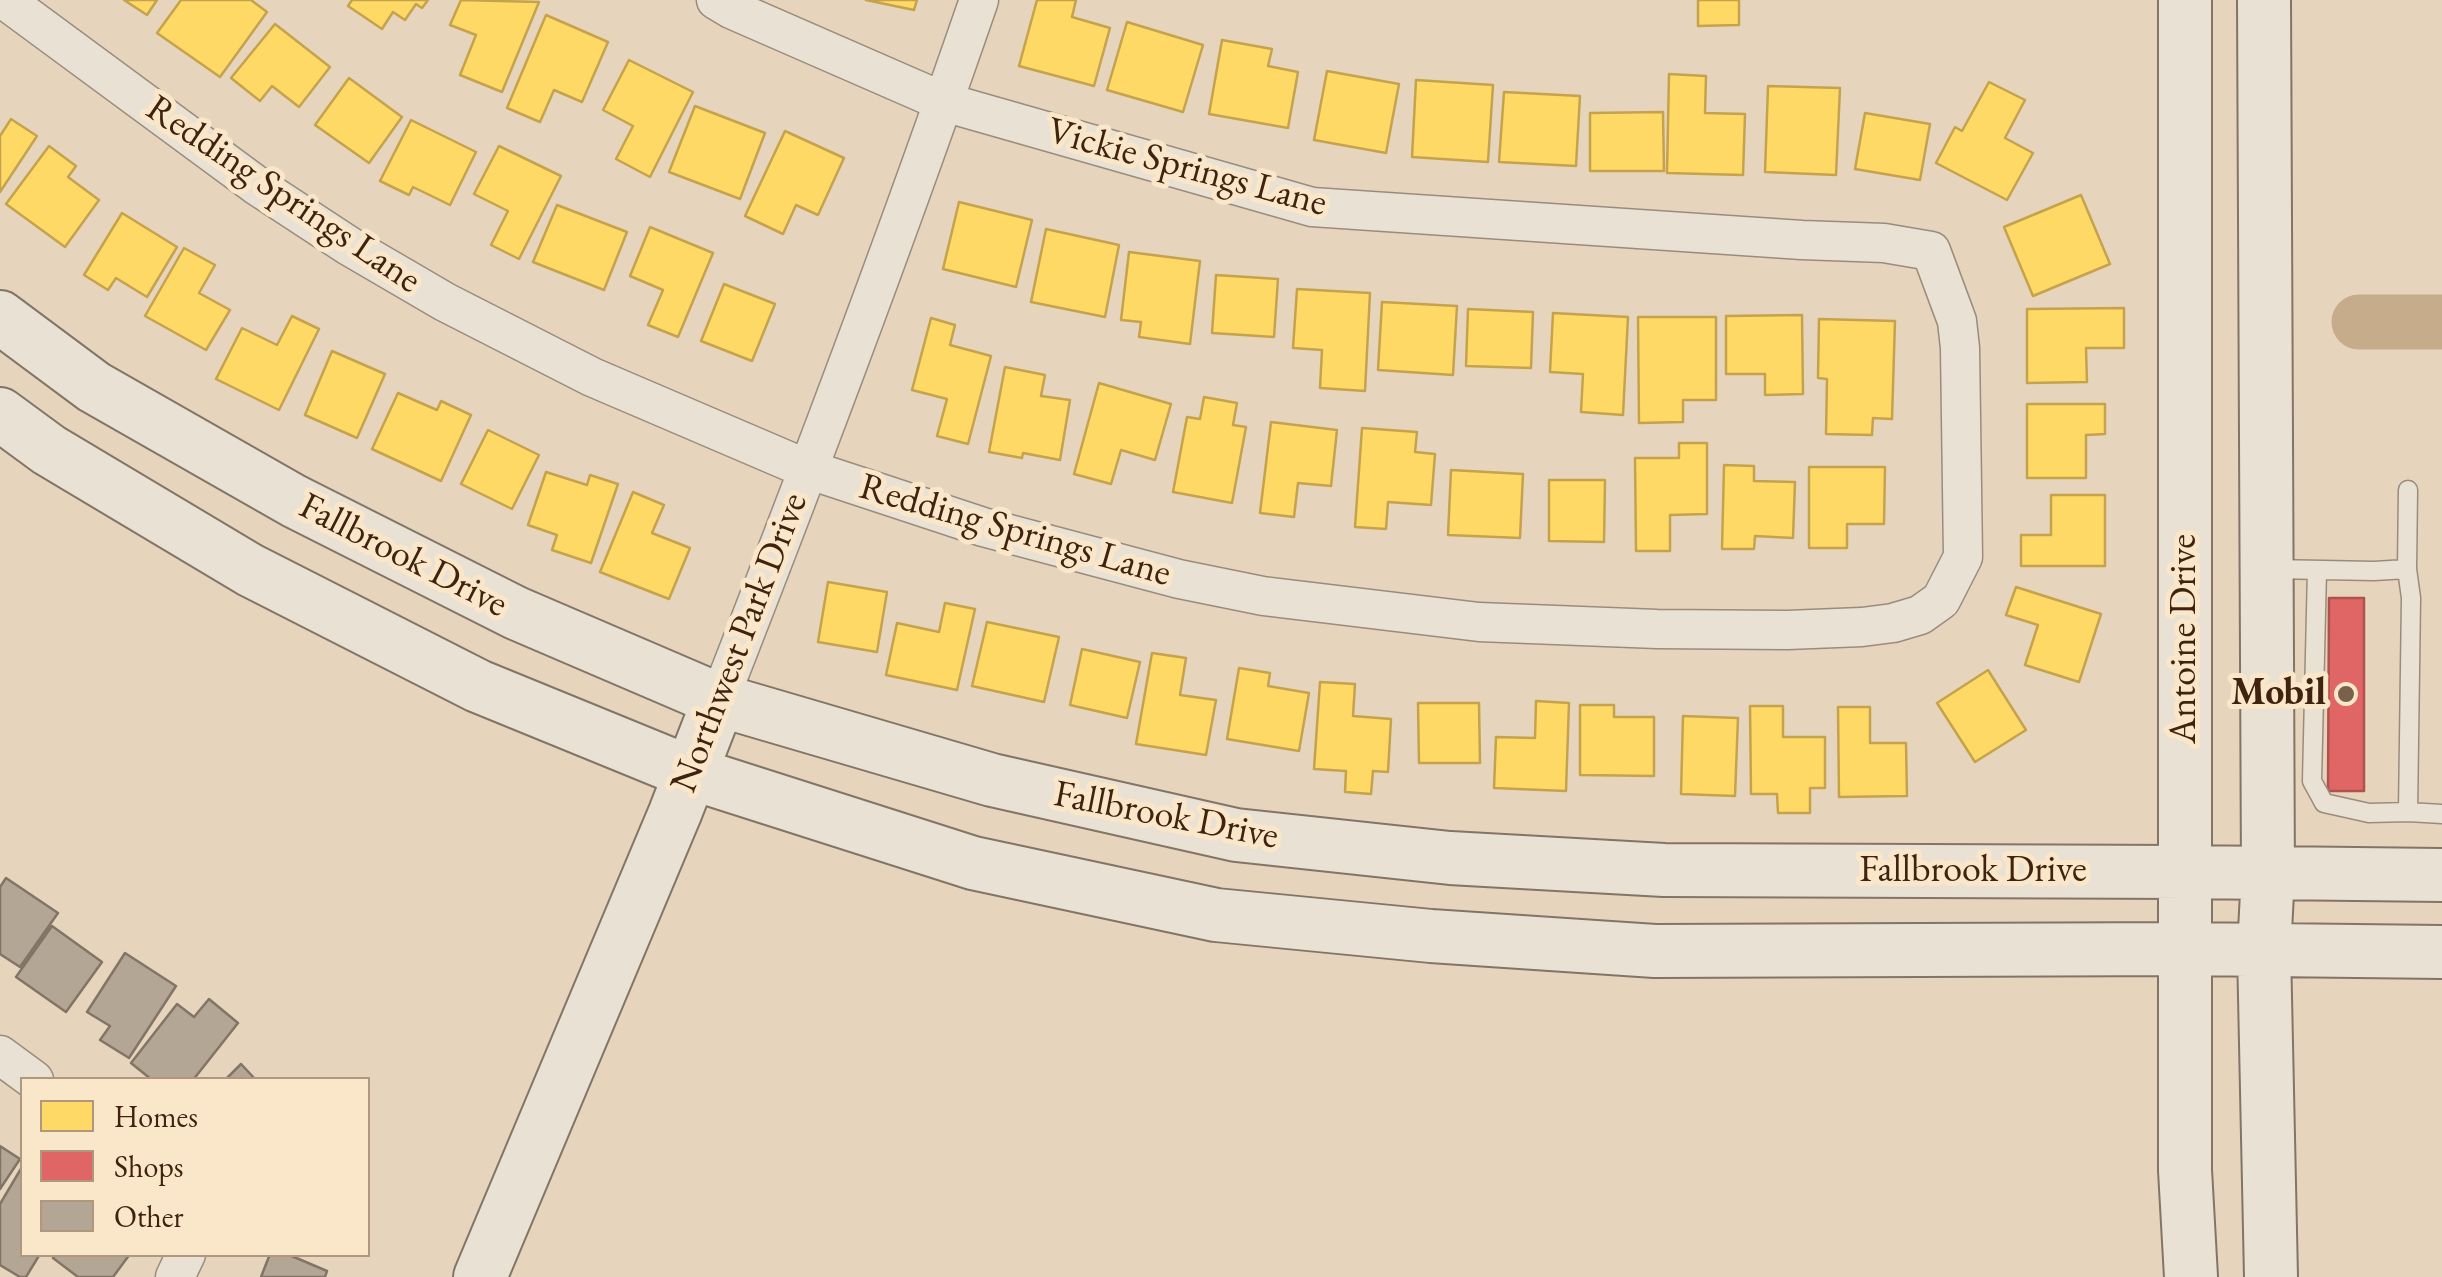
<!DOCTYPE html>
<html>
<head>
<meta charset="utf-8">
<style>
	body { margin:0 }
	#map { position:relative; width:2442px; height:1277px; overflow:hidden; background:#e6d5bc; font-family:"EB Garamond",serif }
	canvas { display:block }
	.legend { position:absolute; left:20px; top:1077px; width:350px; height:180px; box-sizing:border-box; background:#fae6c8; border:2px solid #af987e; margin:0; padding:12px 18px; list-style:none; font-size:30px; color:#3f2310 }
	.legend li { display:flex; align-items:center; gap:20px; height:50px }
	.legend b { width:50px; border:2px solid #af987e }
</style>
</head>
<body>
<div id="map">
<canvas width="2442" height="1277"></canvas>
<ul class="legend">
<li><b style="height:28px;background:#ffd966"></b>Homes</li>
<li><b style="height:28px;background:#e06666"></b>Shops</li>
<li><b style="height:28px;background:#b4a694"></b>Other</li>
</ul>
</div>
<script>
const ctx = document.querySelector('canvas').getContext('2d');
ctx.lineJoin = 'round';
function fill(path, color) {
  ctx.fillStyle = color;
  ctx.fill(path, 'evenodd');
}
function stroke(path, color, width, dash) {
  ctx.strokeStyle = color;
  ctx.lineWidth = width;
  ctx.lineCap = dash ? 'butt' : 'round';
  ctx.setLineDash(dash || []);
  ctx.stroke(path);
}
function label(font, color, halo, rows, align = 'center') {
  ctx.font = font + ' "EB Garamond",serif';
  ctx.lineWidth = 10;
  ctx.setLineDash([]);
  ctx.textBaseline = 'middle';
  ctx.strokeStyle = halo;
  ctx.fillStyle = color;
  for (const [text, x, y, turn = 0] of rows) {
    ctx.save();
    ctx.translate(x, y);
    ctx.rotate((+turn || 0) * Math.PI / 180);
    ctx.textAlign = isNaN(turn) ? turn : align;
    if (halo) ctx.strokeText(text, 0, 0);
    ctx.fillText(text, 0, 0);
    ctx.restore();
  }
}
const homes = new Path2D(`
	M124,0h33l-10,15z
	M181,0h70l16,12 -47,65 -63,-44z
	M352,0h76l-6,8 -6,-4 -11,16 -12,-8 -11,17 -34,-23z
	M461,0l78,2 -37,90 -42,-17 16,-40 -26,-10z
	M866,0h51l-3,10z
	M1037,0h39l-4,17 38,11 -16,58 -75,-20z
	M1698,0h41v25l-41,1z
	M546,15l62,27 -26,60 -28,-12 -14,32 -33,-14z
	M1127,22l76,23 -20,67 -76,-22z
	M275,24l55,43 -31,40 -27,-21 -12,15 -29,-23z
	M1222,40l50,9 -4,17 30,6 -10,56 -79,-14z
	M629,60l64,32 -43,85 -34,-18 17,-33 -30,-16z
	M1327,71l72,13 -13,69 -72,-13z
	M1669,74l37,2 -1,37 40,1 -2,61 -76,-2z
	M349,78l53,39 -33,46 -54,-38z
	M1416,80l77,5 -5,77 -76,-5z
	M1989,82l36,18 -20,38 28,15 -26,47 -71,-37 19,-36 7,4z
	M1768,86l72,2 -4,87 -71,-3z
	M1504,92l76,4 -4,70 -77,-4z
	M695,106l70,27 -25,66 -71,-27z
	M1663,112l1,59h-74v-58z
	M1865,113l65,11 -10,56 -65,-11z
	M11,119l26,17 -37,56v-56z
	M411,120l65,32 -26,53 -37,-18 -4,8 -29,-14z
	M785,131l59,27 -26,57 -22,-10 -13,29 -38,-18z
	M49,146l27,20 -8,11 31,23 -34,47 -59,-43z
	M499,146l62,30 -42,83 -28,-14 17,-34 -34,-17z
	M2081,195l29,69 -77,32 -29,-69z
	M959,202l73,18 -16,67 -73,-18z
	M557,205l70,27 -23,58 -71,-28z
	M122,213l55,34 -30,50 -31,-19 -8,12 -24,-15z
	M650,227l63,26 -35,84 -30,-12 15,-35 -33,-14z
	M1046,229l73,16 -14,72 -74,-15z
	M184,248l31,17 -16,28 31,17 -24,40 -61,-34z
	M1129,252l71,9 -10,83 -51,-7 2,-15 -20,-2z
	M1216,275l62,4 -4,58 -62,-4z
	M724,284l51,20 -23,57 -51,-20z
	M1297,289l73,4 -5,98 -45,-3 2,-38 -29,-2z
	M1382,302l75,4 -4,69 -75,-5z
	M2124,308v40h-38l1,34 -60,1v-74z
	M1468,309l65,3 -2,56 -65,-2z
	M1553,313l75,4 -5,98 -42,-3 2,-38 -33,-2z
	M1802,315l1,79 -38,1v-21h-39v-58z
	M292,316l27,13 -40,81 -63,-31 26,-51 35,17z
	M1638,317h78v83h-33v22l-44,1z
	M931,318l24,7 -5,20 41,11 -23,88 -31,-8 10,-37 -35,-9z
	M1819,319l76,2 -3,98 -19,-1 -1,17 -46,-1 1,-55 -9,-1z
	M332,351l53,23 -28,64 -52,-23z
	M1005,367l40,8 -4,21 29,4 -10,60 -37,-7 -1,5 -33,-6z
	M1099,383l72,21 -16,56 -34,-10 -10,34 -37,-10z
	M398,393l39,17 4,-9 30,14 -30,66 -69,-32z
	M1204,397l33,6 -4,22 13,2 -14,76 -59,-11 14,-75 13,2z
	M2027,404h78v30l-19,1v43h-59z
	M1271,422l66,8 -6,56 -33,-3 -4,34 -34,-4z
	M1362,428l55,4 -2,20 20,2 -4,51 -43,-3 -2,27 -31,-2z
	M488,430l51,25 -27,54 -51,-25z
	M1679,443h28v71l-37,1v36h-34l-1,-93h44z
	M1724,465l30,1v15l41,1 -2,56 -38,-2 -1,13h-32z
	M1809,467h76l-1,57h-37v24h-38z
	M1451,470l72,4 -3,64 -72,-3z
	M546,472l41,13 3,-10 28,9 -27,79 -39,-13 5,-15 -29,-10z
	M1549,480h56l-1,62 -55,-1z
	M633,492l31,13 -12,28 38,15 -21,51 -69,-27z
	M2051,495h54v71h-84v-31h30z
	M828,582l59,10 -10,60 -59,-10z
	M2016,587l85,27 -22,68 -54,-17 13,-40 -32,-10z
	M945,603l30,6 -18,81 -71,-15 11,-52 42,9z
	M987,622l72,15 -15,65 -72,-16z
	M1082,649l58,13 -13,56 -57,-13z
	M1152,653l34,5 -6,37 36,5 -10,55 -70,-11z
	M1239,668l31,5 -2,13 41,7 -10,58 -72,-12z
	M1988,670l38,60 -51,32 -38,-59z
	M1320,682l35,2 -2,32 38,3 -3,53 -15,-1 -2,23 -26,-2 1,-21 -32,-2z
	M1536,701l33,2 -3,88 -72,-3 2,-51 39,1z
	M1418,703h61l1,60h-61z
	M1580,705h34v12h40v59l-74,-1z
	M1750,706h33v31h42v51h-15v25h-32l-1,-19h-26z
	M1838,707h32v36h36l1,53 -68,1z
	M1683,716l55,2 -3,78 -54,-2z`);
const shops = new Path2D(`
	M2329,598h35v193h-36z`);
const river = new Path2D(`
	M2359,322h83`);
const building = new Path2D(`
	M6,878l52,35 -38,54 -20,-13v-67z
	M52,926l50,36 -36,50 -50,-35z
	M125,953l51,33 -47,72 -29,-18 10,-14 -23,-14z
	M209,999l29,24 -45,57h-41l-21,-17 46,-59 17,13z
	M241,1064l15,16h-31z
	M0,1146l20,13 -20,30z
	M22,1167v87h18l-14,23h-6l-20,-12v-61z
	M55,1254h75l-17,23h-35l-25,-19z
	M270,1254h17l40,17 -2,6h-64z`);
const lane = new Path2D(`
	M2272,569l102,2 33,-2 4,29 -3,214 34,2
	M2407,569l1,-79
	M2317,570l-5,211 12,22 45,10 39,-1`);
const street = new Path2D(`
	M5,0l251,185 93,61 96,56 147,75 215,92 176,58 196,52 84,17 216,26 178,7 130,1 75,-3 31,-4 27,-8 21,-15 22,-43 -3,-209 -3,-27 -26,-70 -47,-8 -82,-3 -490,-33 -368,-105 -213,-93 -15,-9
	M719,700c91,-232 179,-465 260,-700
	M0,1055l34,25
	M175,1277l11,-23`);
const secondary = new Path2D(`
	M2185,0v1170l6,107
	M2264,0l4,874 -4,76 7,327
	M0,317l94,70 200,114 222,112 203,87 273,80 244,55 214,23 214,12 520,2 258,3
	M0,414l49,36 201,120 228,116 213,87 282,90 243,52 215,21 224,15 530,-2 257,3
	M480,1277l195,-464 44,-113`);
const markers = [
	[2346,694,10,"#79614c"]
];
const streetNames = [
	["Vickie Springs Lane",1187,168,15],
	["Redding Springs Lane",283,195,34],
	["Redding Springs Lane",1015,531,16],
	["Fallbrook Drive",403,556,27],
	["Antoine Drive",2185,639,-90],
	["Northwest Park Drive",740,643,-69],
	["Fallbrook Drive",1166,816,11],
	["Fallbrook Drive",1973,871]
];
const poiNames = [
	["Mobil",2326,694]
];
fill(homes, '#ffd966');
stroke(homes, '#c5a24c', 2.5);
fill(shops, '#e06666');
stroke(shops, '#b0524c', 2.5);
stroke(river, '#c6ac8b', 55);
fill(building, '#b4a694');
stroke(building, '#827566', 2.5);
stroke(lane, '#9a8c7c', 21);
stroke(street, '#9a8c7c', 41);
stroke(secondary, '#827566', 56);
stroke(lane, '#e9e1d4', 18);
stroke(street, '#e9e1d4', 38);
stroke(secondary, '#e9e1d4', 52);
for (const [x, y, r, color] of markers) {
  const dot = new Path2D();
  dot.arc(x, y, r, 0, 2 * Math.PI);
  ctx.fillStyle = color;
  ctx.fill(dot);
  stroke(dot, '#fae6c8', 4);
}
label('38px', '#3f2310', '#fae6c8', streetNames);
label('bold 38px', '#3f2310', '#fae6c8', poiNames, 'right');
</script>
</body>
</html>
